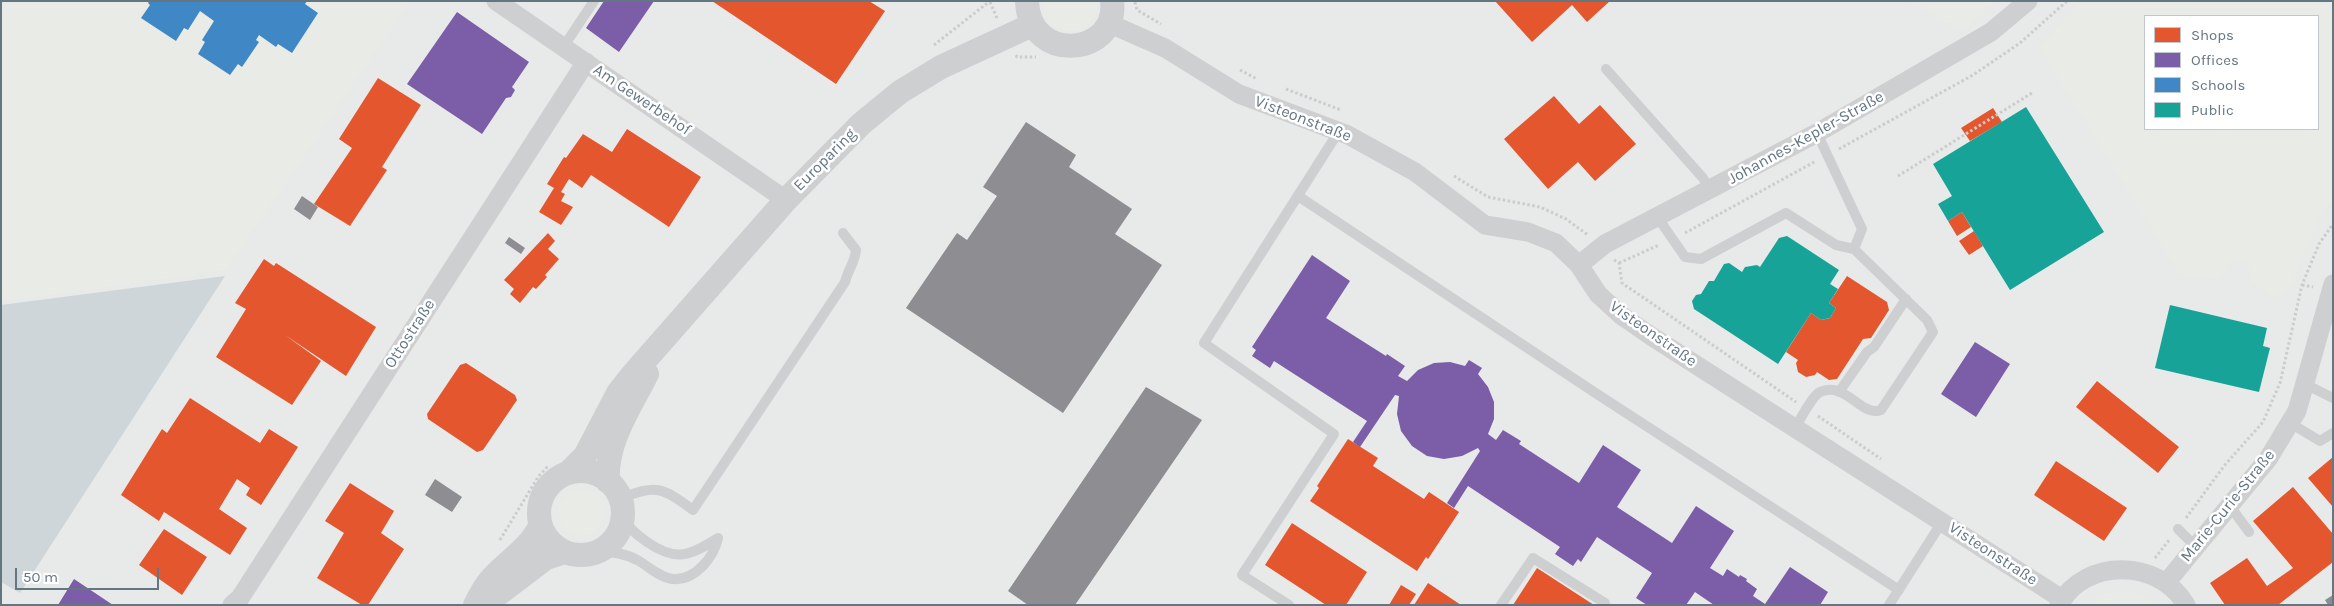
<!DOCTYPE html>
<html>
<head>
<meta charset="utf-8">
<style>
	body { margin:0 }
	#map { position:relative; width:2334px; height:606px; overflow:hidden; background:#f9f9f9; font-family:Karla,sans-serif }
	canvas { display:block }
	.frame { position:absolute; inset:0; border:2px solid #657683; pointer-events:none }
	.legend { position:absolute; left:2144px; top:15px; width:175px; height:115px; box-sizing:border-box; background:#fff; border:1px solid #c1c8cd; margin:0; padding:6px 9px; list-style:none; font-size:15px; color:#657683 }
	.legend li { display:flex; align-items:center; gap:10px; height:25px }
	.legend b { width:25px; border:1px solid #c1c8cd }
	.scale { position:absolute; left:15px; top:568px; width:144px; height:22px; box-sizing:border-box; border:2px solid #657683; border-top:0; padding-left:6px; font-size:15px; line-height:18px; white-space:nowrap; color:#657683; -webkit-text-stroke:4px #fff; paint-order:stroke }
</style>
</head>
<body>
<div id="map">
<canvas width="2334" height="606"></canvas>
<div class="frame"></div>
<ul class="legend">
<li><b style="height:14px;background:#e4572e"></b>Shops</li>
<li><b style="height:14px;background:#7b5ea7"></b>Offices</li>
<li><b style="height:14px;background:#3f88c5"></b>Schools</li>
<li><b style="height:14px;background:#17a398"></b>Public</li>
</ul>
<div class="scale">50 m</div>
</div>
<script>
const ctx = document.querySelector('canvas').getContext('2d');
ctx.lineJoin = 'round';
function fill(path, color) {
  ctx.fillStyle = color;
  ctx.fill(path, 'evenodd');
}
function stroke(path, color, width, dash) {
  ctx.strokeStyle = color;
  ctx.lineWidth = width;
  ctx.lineCap = dash ? 'butt' : 'round';
  ctx.setLineDash(dash || []);
  ctx.stroke(path);
}
function label(font, color, halo, rows, align = 'center') {
  ctx.font = font + ' Karla,sans-serif';
  ctx.lineWidth = 5;
  ctx.setLineDash([]);
  ctx.textBaseline = 'middle';
  ctx.strokeStyle = halo;
  ctx.fillStyle = color;
  for (const [text, x, y, turn = 0] of rows) {
    ctx.save();
    ctx.translate(x, y);
    ctx.rotate((+turn || 0) * Math.PI / 180);
    ctx.textAlign = isNaN(turn) ? turn : align;
    if (halo) ctx.strokeText(text, 0, 0);
    ctx.fillText(text, 0, 0);
    ctx.restore();
  }
}
const built = new Path2D(`
	M1,1h2332v604h-2332zM2145,16h173v113h-173z`);
const green = new Path2D(`
	M8,1h402l-182,267 -4,2 -223,32v-290z
	M1043,1h55c3,40 -58,41 -55,0z
	M1909,1h88l-34,31z
	M2081,1h252v201l-11,9 -31,75 -17,12 -24,-17 -2,-18 -16,-3 -13,19 -39,-4 -141,-228zM2318,16v113h-173v-113z
	M558 513a23 23 0 1 1 46 0a23 23 0 1 1-46 0Z
	M2124,591l17,3 17,11h-71l20,-12z`);
const water = new Path2D(`
	M225,276l-205,317 -19,-11v-277z`);
const shops = new Path2D(`
	M712,1h157l16,10 -49,73z
	M1495,1h115l-23,21 -15,-17 -40,37z
	M378,78l43,27 -39,62 5,3 -37,56 -36,-22 38,-56 -13,-9z
	M1554,96l25,28 21,-19 36,39 -41,37 -17,-19 -30,27 -44,-50z
	M1993,108l9,14 -32,19 -9,-13z
	M627,129l74,48 -32,50 -78,-52 -9,13 -13,-9 -8,13 4,2 -4,7 12,6 -12,18 -22,-13 15,-24 -7,-4 17,-27 2,1 17,-24 29,18z
	M1962,212l9,15 -14,9 -9,-15z
	M1974,231l9,15 -14,9 -10,-14z
	M548,233l7,8 -7,8 11,10 -14,16 2,2 -11,12 -3,-2 -13,16 -10,-9 4,-5 -10,-9z
	M264,259l10,7 2,-3 100,64 -30,49 -61,-41 36,26 -29,44 -76,-48 30,-48 -11,-6z
	M1847,276l40,26 2,8 -18,28 -8,1 -26,40 -8,1 -12,-8 -2,3 -9,2 -8,-5 -2,-9 2,-3 -12,-8 25,-39 10,7 9,-2 6,-10 -7,-5z
	M466,363l49,32 2,5 -34,50 -6,2 -49,-33 -1,-5 33,-49z
	M2097,381l82,66 -21,26 -82,-66z
	M190,398l70,45 9,-14 29,18 -37,58 -15,-10 4,-7 -13,-9 -18,30 28,19 -17,27 -66,-43 -5,9 -38,-26 41,-66 5,4z
	M1348,439l30,19 -5,8 51,33 5,-7 30,20 -31,47 -2,-2 -9,14 -107,-70 9,-13 -2,-2z
	M2333,457v50l-25,-29z
	M2056,461l71,47 -23,33 -70,-46z
	M350,483l44,28 -13,22 23,16 -36,56h-6l-45,-27 27,-45 -19,-12z
	M2293,487l40,47v28l-55,43h-53l-15,-22 37,-25 20,28 26,-18 -40,-47z
	M1292,523l75,49 -21,33h-20l-61,-40z
	M164,529l43,28 -25,38 -43,-30z
	M1537,568l57,37h-81z
	M1428,583l33,22h-47z
	M1401,585l15,9 -7,11h-20z`);
const offices = new Path2D(`
	M604,1h50l-35,51 -33,-24z
	M457,12l72,50 -17,25 3,3 -4,7 -5,1 -24,36 -75,-50z
	M1312,255l38,26 -24,37 60,38 1,-2 18,12 -7,10 9,5 11,-11 16,-7 16,-1 15,4 4,-6 13,8 -4,6 10,13 6,15v17l-6,15 8,6 7,-10 18,11 -2,3 60,39 24,-38 38,25 -24,37 55,36 24,-37 38,25 -24,37 13,8 4,-7 12,8 1,-2 7,4 -1,2 11,8 -4,7 12,8 25,-37 38,25 -8,13h-106l-19,-13 -9,13h-39l-11,-7 16,-25 -55,-36 -16,25 -3,-3 -5,7 -18,-12 5,-7 -92,-61 -14,22 -7,-5 33,-52 -2,-3 -16,8 -18,3 -17,-3 -15,-10 -11,-15 -4,-17 2,-18 -4,-1 -35,52 -7,-5 14,-21 -93,-60 -4,7 -18,-12 4,-6 -4,-3z
	M1975,342l35,22 -34,53 -35,-23z
	M74,579l39,26h-55z`);
const schools = new Path2D(`
	M149,1h158l-2,3 13,9 -26,40 -14,-9 -2,3 -17,-12 -3,5 3,2 -17,25 -4,-3 -8,11 -32,-21 7,-12 -3,-2 12,-19 -14,-10 -12,19 -4,-2 -8,13 -35,-23 9,-13 -2,-2z`);
const public = new Path2D(`
	M2026,107l78,125 -94,58 -48,-78 -14,9 -10,-17 14,-8 -19,-32z
	M1787,236l52,34 -9,14 8,5 -9,14 7,5 -6,10 -9,2 -10,-7 -33,51 -84,-55 -2,-8 4,-6 5,-1 8,-13h5l10,-17 5,-1 13,9 3,-5 12,-2 3,2 19,-29z
	M2170,305l97,23 -4,18 7,2 -11,44 -104,-24z`);
const industry = new Path2D(`
	M1026,122l50,33 -7,12 63,42 -17,25 47,31 -99,148 -157,-105 51,-75 10,7 30,-44 -14,-9z
	M302,196l16,11 -8,13 -16,-11z
	M509,237l16,11 -4,6 -16,-11z
	M1146,387l56,33 -127,185h-47l-20,-14z
	M435,479l27,18 -10,15 -27,-17z
	M2333,595v10h-5l-3,-5z`);
const path = new Path2D(`
	M990,2l7,16
	M1135,2l2,8 24,14
	M934,45l56,-44
	M1016,55l1,2h19
	M1240,70l17,9
	M1286,89l55,21
	M1839,149l134,-74 47,-32 47,-42
	M1454,176l34,21 52,10 26,12 22,16
	M1898,176l134,-83
	M1685,233l131,-72
	M1614,260l5,3 3,20 174,119
	M1619,263l40,-18
	M2302,285l11,2
	M1818,416l63,43
	M2186,518l38,-52 39,-44 17,-39 22,-98 17,-41 14,-20
	M500,540l38,-63 10,-11
	M2155,558l15,-19`);
const service = new Path2D(`
	M564,46l30,-45
	M1606,69l97,109 7,13
	M1298,196l296,196 305,198
	M1658,218l27,39 16,2 85,-46 50,32 18,4 8,-20 -45,-96
	M2305,384l28,14
	M1839,392l28,-40 7,-5 32,-48
	M2290,423l30,18 13,-8
	M1795,428c5,-8 17,-32 25,-36 25,-12 42,26 61,18l52,-78 -6,-12 -73,-71
	M620,499c36,-15 42,-12 73,11l152,-228c3,-12 10,-20 11,-32l-13,-17
	M2230,506l19,26
	M622,517c6,11 15,18 25,25 29,20 43,14 71,-4
	M2178,529l18,18
	M597,552c16,0 28,1 42,9 10,6 22,17 34,18 22,2 41,-22 45,-41
	M1289,605l-47,-30 92,-141 -130,-91 135,-212
	M1501,605l32,-47 72,45
	M1889,605l53,-83`);
const minor = new Path2D(`
	M496,1l290,199
	M1108,23l57,25 74,46 109,41 67,37 70,53 43,7 28,11 23,22 19,29 24,22 29,20 411,263
	M1579,265l26,-21 212,-111 174,-101 37,-31
	M2166,583l102,-124 29,-48 36,-127
	M232,605l8,-7 346,-536
	M2059,605c26,-48 101,-46 127,0`);
const tertiary = new Path2D(`
	M1027,1c2,64 92,55 85,0
	M539 513a42 42 0 1 1 84 0a42 42 0 1 1-84 0Z
	M568,473l17,-17 33,-63 15,-19 153,-174 75,-76 39,-32 41,-25 91,-42
	M608,482c-3,-39 22,-74 39,-108
	M475,605c5,-10 10,-19 17,-27 16,-18 38,-30 48,-52
	M484,605l62,-47 18,-6`);
const streetNames = [
	["Am Gewerbehof",642,100,34],
	["Visteonstraße",1303,119,21],
	["Johannes-Kepler-Straße",1806,138,-29],
	["Europaring",825,160,-45],
	["Ottostraße",410,334,-57],
	["Visteonstraße",1653,334,35],
	["Marie-Curie-Straße",2228,506,-51],
	["Visteonstraße",1993,554,33]
];
fill(built, '#e8e9e9');
fill(green, '#e8ebe6');
fill(water, '#ced6d9');
fill(shops, '#e4572e');
fill(offices, '#7b5ea7');
fill(schools, '#3f88c5');
fill(public, '#17a398');
fill(industry, '#8d8d92');
stroke(path, '#cbcccd', 3, [2.5, 2.5]);
stroke(service, '#cecfd0', 10);
stroke(minor, '#cecfd0', 19);
stroke(tertiary, '#cecfd0', 24);
label('16px', '#657683', '#fff', streetNames);
</script>
</body>
</html>
